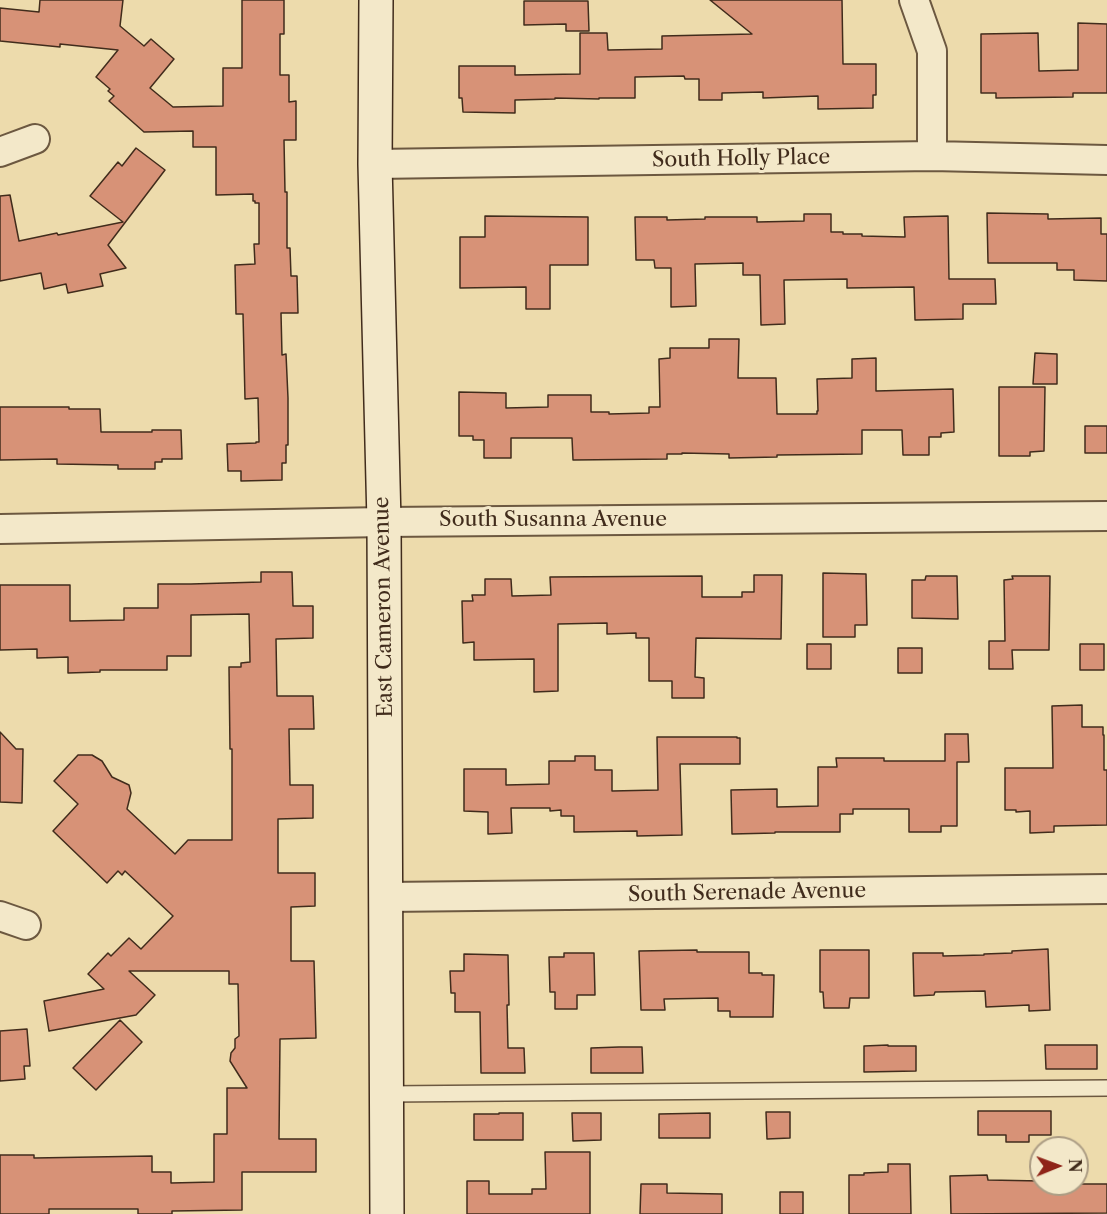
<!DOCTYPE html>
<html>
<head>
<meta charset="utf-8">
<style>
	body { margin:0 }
	#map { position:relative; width:1107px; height:1214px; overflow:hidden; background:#eddbac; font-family:"Libre Caslon Text",serif }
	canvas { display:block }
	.north { position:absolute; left:1029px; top:1136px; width:60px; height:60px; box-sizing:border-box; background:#f3e8c9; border:2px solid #ac9d84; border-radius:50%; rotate:89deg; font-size:16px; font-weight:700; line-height:24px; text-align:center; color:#412c1c }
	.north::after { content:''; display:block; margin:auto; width:21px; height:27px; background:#8f2418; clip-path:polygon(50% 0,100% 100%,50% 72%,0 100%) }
</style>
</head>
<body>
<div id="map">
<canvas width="1107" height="1214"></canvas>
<div class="north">N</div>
</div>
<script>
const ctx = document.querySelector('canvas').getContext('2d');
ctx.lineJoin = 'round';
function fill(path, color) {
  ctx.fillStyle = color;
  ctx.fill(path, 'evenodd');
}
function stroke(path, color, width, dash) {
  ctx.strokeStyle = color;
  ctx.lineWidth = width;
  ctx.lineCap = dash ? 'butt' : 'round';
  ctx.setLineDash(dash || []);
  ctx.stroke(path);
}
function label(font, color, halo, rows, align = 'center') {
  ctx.font = font + ' "Libre Caslon Text",serif';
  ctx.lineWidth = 6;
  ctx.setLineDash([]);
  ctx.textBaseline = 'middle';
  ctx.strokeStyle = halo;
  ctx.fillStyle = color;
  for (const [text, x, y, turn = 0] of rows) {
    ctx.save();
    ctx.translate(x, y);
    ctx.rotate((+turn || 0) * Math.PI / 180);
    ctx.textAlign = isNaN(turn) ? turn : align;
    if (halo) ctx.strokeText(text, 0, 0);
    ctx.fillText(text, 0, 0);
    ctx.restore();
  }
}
const building = new Path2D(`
	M40,0h83l-3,26 24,20 7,-7 23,20 -24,29 23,19 50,-1v-38h19v-68h42v34h-4v41h9v27l7,-1v39h-12l1,52h2v56h3l1,28h6l1,37h-17l1,42 4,-1 2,44v47h-2v18h-4v17l-41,1v-10h-13l-1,-27 29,-1v-1h3l-1,-44 -13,1 -2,-85h-7l-1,-49 20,-1 -1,-20h5v-41h-4v-2h-2v-7l-37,1v-48h-23v-16l-49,1 -35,-31 5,-5 -6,-5 2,-2 -14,-12 22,-27 -58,-6v3l-60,-6v-33l39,4z
	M710,0h132l1,64h33v31h-3v13l-55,1v-13l-55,2v-6l-41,1v7h-23v-21h-14l-1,-3 -49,1v21h-36v1l-44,-1v1l-40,1v13l-52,-1 -1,-14h-3v-32h56v9l65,-1v-41h27l1,17 54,-1v-13l90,-2z
	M524,1h64l1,30h-23v-7l-42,1z
	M1078,23l29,1v69h-34v4l-77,1v-5h-15v-59l57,-1 1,38 39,-1z
	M136,148l29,22 -57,75 18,23 -26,6 3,12 -35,7 -2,-9 -22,5 -3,-16 -41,8v-85l10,-1 9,46 38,-8 1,2 65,-13 -33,-26 28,-34 4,4z
	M987,213l61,1v5l53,-1v16h6v47l-33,-1v-10h-17v-7h-69z
	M804,214h27v18h12v2h19v2l43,1 -1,-20 44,-1 1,63h46l1,25h-33v15l-48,1 -1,-33 -67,1v-9l-63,1 1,44 -24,1 -1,-50h-17v-12l-48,1 1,42 -25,1v-39h-16l-1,-8h-18l-1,-43h32v3l38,-1v-2h52v5l47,-1z
	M485,216l103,1v48h-38v44h-24v-22l-66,1v-51h25z
	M709,339h30l-1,39h38l1,36h40v-3h1l-1,-32 35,-1v-19l24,-1v33l77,-2 1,43 -13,1v4h-12v18h-26l-1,-25h-40v24l-85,1v2l-48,1v-4l-47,-1v1h-15v5l-94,1 -1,-22h-61v20h-27v-18h-11v-4h-14v-44l47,1v15l42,-1v-12h43v17h18v2l40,-1v-6h11l-1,-48 11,-1v-10h39z
	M1035,353l22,1v30h-24z
	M999,387h46l-1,64 -14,1v4h-31z
	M0,407h69v2h31l1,23h51v-2h29l1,29h-20v3h-7v7h-37v-4l-61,-1v-5l-57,1z
	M1085,426h22v27h-22z
	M261,572h31l1,34h20v32l-37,1 1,57h36l1,33h-25l1,56h23v33l-35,1v54h37v33l-24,1v54h23l2,77 -36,1 -1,100h37v33h-74v38l-70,1v3h-34v-5h-89v5h-49v-59h34v3l118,-2v16h19v11l43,-1v-48h13v-46h20l-17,-27 1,-8 4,-5v-9l4,-3 -1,-52h-9v-13h-100l26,24 -19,20 -87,16 -5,-30 60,-12 -16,-15 20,-21 3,3 18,-18 12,11 32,-33 -48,-45 -3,4 -4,-4 -11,12 -54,-52 25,-27 -24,-23 24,-26h14l10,6 10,16 17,8 2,8 -4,16 48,45 13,-14h44v-91h-2l-1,-82h12v-4l9,-1 -1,-48 -58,1v41h-24v14h-67v2l-32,1v-16l-31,1v-9l-37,1v-65h70v36l54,-1v-12h34v-24h33l70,-2z
	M823,573l43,1 1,51h-12v12h-32z
	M754,575h28l-1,64 -85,-1 -1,39 9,1v20h-32v-17h-23v-43h-13v-5l-29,1v-11l-49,1v67l-24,1v-33l-60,1v-18l-11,1 -1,-42h11l-1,-6h13v-16h26l1,17 39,-1 -1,-18 152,-1v21h40v-5h12z
	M926,576h31l1,43 -46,-1v-38h13z
	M1012,576h38l-1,74h-37l1,19h-24v-28h16l-1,-61 9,-1z
	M807,644h24v25h-24z
	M1080,644h24v26h-24z
	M898,648h24v25h-24z
	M1082,705v22h21v8h1v35h3v55l-53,1v6l-24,1v-22l-14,1v-2h-11v-42h48l-1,-62z
	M0,732l16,17h7l-1,54 -22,-1z
	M945,734h23l1,28h-12v64h-16v6h-32v-23h-56v5h-13v18h-65v1l-43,1 -1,-44 46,-1v18l41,-1v-39h19l-1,-9h48v3h61z
	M657,737h80v1h3v26h-60l2,71 -45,1v-5l-63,1v-16h-13v-6l-11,1v-3h-39l1,25 -24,1v-22l-24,-1v-42h42v16l43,-1v-23h26v-5h20v14h17v21l46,-1z
	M1048,949l2,61 -21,1v-6l-43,2 -1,-16 -50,1 -1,3 -20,1 -1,-43h30v3l41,-1v-1l28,-1v-2z
	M697,950v2h52v21h13v2h12l-1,42h-43v-6h-12v-13l-54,1 1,11h-24l-2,-59z
	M820,950h49v48h-19l-1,10h-25l-1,-16h-3z
	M564,953h30l1,42h-18v14h-22v-17h-5l-1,-35h15z
	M464,954l44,1 1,50h-2l1,43h16l1,25h-44l-1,-61h-25v-19h-4l-1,-22h14z
	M120,1020l22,22 -46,48 -23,-22z
	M27,1029l3,37h-6l1,13 -25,2v-50z
	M888,1045v1h28v25l-52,1v-26z
	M1045,1045h52v24h-51z
	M619,1047h23l1,26h-52v-25z
	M978,1111h73v24h-22v7h-23v-7h-28z
	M766,1112h24v26l-23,1z
	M499,1113h24v27h-49v-26h25z
	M572,1113h29v27l-28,1z
	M710,1113v25h-51v-24z
	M545,1152h45v62h-123v-33h22v13h43v-5h14z
	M888,1164h22l1,50h-62v-39h15v-2l24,-1z
	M987,1175l1,5 53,1v3h66v29l-156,1 -1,-38z
	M641,1184h26v9l55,1v20h-82z
	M780,1192h23v22h-23z`);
const lane = new Path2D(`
	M387,1094l720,-6`);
const street = new Path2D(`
	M914,0l18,51v105
	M0,152l35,-13
	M375,164l557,-8 175,4
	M0,529l384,-7 723,-6
	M386,897l721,-8
	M0,916l26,9`);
const secondary = new Path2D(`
	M376,0l-1,164 9,358 3,692`);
const streetNames = [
	["South Holly Place",741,159,-1],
	["South Susanna Avenue",553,520],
	["East Cameron Avenue",384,607,-91],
	["South Serenade Avenue",747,893,-1]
];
fill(building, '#d79277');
stroke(building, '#412c1c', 1.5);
stroke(lane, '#6c5840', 18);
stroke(street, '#6c5840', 32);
stroke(secondary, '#412c1c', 36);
stroke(lane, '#f3e8c9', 15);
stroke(street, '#f3e8c9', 28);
stroke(secondary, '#f3e8c9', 33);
label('21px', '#412c1c', '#f3e8c9', streetNames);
</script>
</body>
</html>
